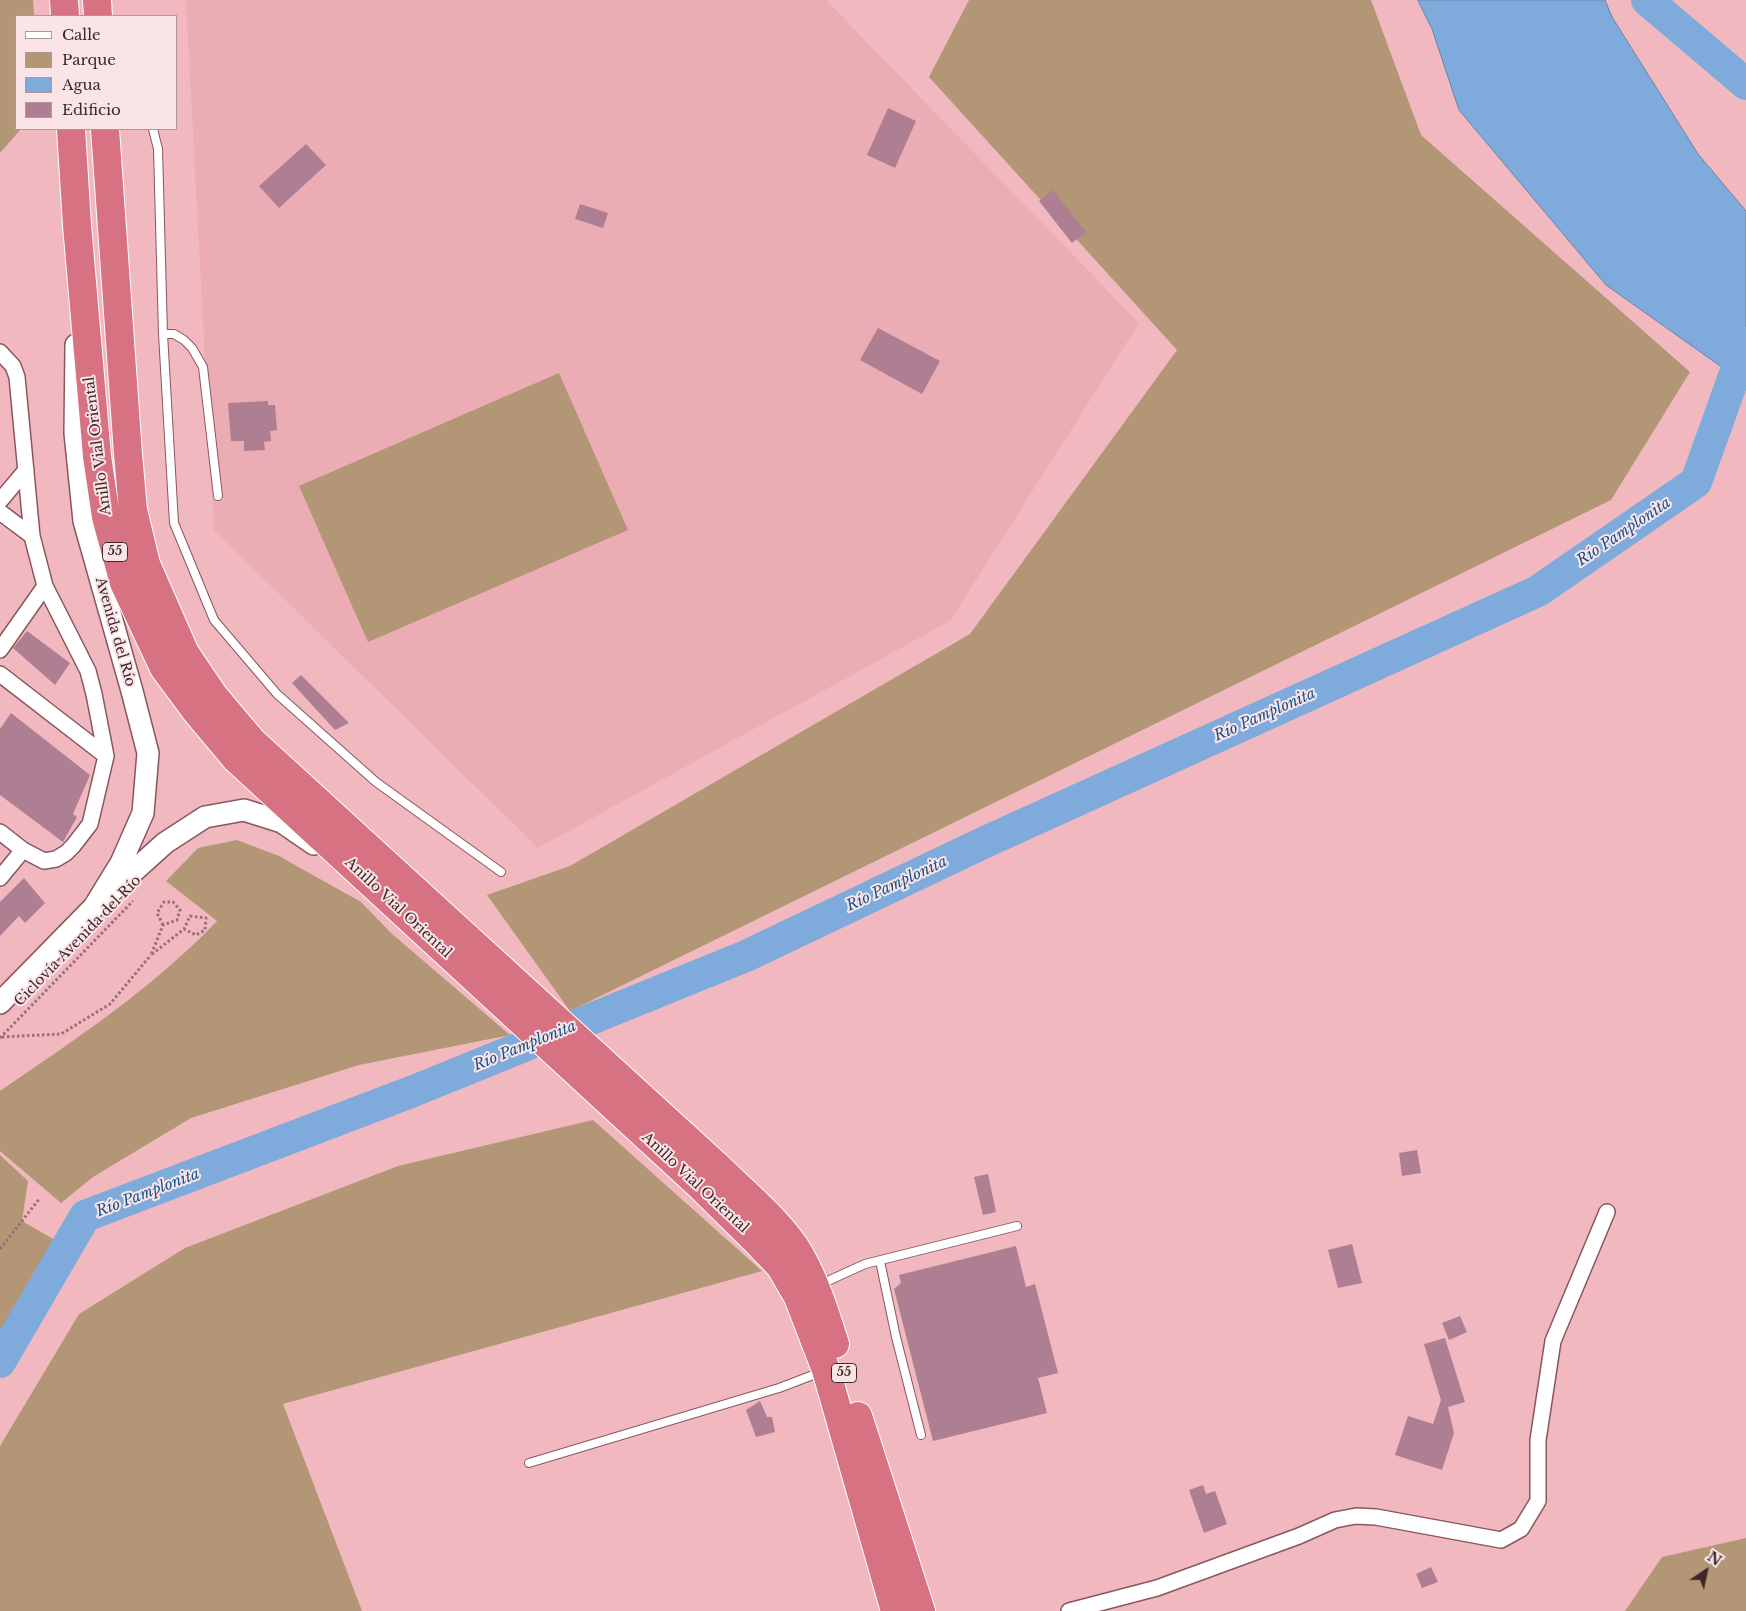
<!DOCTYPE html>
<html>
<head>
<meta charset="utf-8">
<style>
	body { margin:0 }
	#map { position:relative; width:1746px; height:1611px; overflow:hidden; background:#f1b9bf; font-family:"Libre Baskerville",serif }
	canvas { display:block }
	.legend { position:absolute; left:15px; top:15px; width:162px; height:115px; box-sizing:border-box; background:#fbe4e6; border:1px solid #af989b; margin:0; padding:6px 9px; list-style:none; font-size:15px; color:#3d272a }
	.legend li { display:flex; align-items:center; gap:10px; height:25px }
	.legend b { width:25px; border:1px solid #af989b }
	.north { position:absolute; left:1681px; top:1546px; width:50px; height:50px; -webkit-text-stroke:4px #fbe4e6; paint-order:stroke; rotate:34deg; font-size:14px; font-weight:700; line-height:20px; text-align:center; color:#3d272a }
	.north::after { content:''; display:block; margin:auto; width:18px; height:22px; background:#3d272a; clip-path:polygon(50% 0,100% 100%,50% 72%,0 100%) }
</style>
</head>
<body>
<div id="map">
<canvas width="1746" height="1611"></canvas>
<ul class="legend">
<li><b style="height:6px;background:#fff"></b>Calle</li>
<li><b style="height:14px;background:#b39675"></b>Parque</li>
<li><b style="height:14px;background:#7eabdc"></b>Agua</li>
<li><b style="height:14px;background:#ae7e93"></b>Edificio</li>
</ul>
<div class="north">N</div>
</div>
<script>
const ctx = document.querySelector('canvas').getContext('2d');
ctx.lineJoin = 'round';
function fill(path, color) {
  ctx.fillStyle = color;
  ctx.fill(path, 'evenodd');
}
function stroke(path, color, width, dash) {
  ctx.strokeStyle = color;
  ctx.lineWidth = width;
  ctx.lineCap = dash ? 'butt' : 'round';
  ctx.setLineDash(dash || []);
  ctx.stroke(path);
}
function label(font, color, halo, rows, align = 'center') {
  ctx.font = font + ' "Libre Baskerville",serif';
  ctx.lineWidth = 4;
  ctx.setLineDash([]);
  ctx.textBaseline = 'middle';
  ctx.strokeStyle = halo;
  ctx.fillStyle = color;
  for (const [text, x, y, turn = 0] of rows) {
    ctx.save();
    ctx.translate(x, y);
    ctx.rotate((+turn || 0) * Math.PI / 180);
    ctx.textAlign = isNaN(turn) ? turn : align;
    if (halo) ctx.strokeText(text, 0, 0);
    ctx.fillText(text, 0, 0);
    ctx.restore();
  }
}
const built = new Path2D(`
	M186,0h640l313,323 -189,298 -412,227 -324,-318z`);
const green = new Path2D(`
	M0,0h33l1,16h-18v113h5l-21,24z
	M969,0h402l50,135 269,237 -79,128 -1041,511 -83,-116 83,-29 400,-232 207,-284 -248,-273z
	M559,373l69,157 -260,112 -69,-156z
	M237,840l42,16 82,46 30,31 119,102 -151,30 -168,53 -98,59 -32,26 -61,-52v-60c76,-52 153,-103 217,-170l-51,-40 32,-33z
	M593,1120l169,151 -479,133 79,207h-362v-165l79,-132 106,-66 213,-82z
	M0,1155l28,26 -6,40 33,19 -55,91z
	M1746,1538v73h-121l37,-54z`);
const water = new Path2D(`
	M1418,0h187l7,17 86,137 48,57v160l-16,2 -124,-88 -147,-175 -27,-81z`);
const river = new Path2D(`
	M1647,0l99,84
	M0,1362l85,-146 326,-124 335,-136 237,-113 555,-252 158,-109 50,-139`);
const building = new Path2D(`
	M888,108l28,13 -21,47 -28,-13z
	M306,144l20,21 -47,43 -20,-22z
	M1053,190l33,42 -14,11 -33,-42z
	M580,204l28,9 -5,15 -28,-9z
	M878,328l62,33 -18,33 -62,-34z
	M268,401v4h7l2,25 -7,1 1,10 -7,1 1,8 -21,1v-10h-13l-3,-38z
	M27,631l43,32 -15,22 -42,-37z
	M301,675l48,48 -14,7 -43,-47z
	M11,713l79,62 -17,39 4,3 -14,25 -63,-47v-66z
	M24,878l21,25 -20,20 -6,-7 -19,20v-34z
	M1417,1150l4,23 -19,3 -3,-23z
	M988,1174l8,38 -13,3 -9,-38z
	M1352,1244l10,39 -24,5 -10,-38z
	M1016,1246l10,41 9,-3 23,89 -20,5 9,35 -114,28 -39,-152 7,-6 -2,-8z
	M1460,1316l7,16 -18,8 -7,-17z
	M1445,1338l20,64 -17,5 6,26 -12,37 -47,-15 13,-39 25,8 8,-24 -17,-56z
	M760,1401l7,16h5l3,15 -19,5 -10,-27z
	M1203,1485l3,9 9,-3 12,33 -23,9 -15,-43z
	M1431,1567l7,15 -16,6 -6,-14z`);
const path = new Path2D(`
	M163,925l-6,-12 7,-11h9l7,8 -3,10 -14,5 -12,30 33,-26 6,-13 16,2 -1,12 -9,5 -12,-6
	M2,1037l59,-3 49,-30 41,-49
	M0,1038l133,-137
	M0,1249l40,-51`);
const lane = new Path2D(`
	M153,129l5,20 5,185h11l10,6 8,8 11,19 15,129
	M163,334l11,189 40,97 63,74 99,88 125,90
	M880,1261l16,76 25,98
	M819,1285l46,-21 152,-38
	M529,1463l250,-75 42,-16`);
const street = new Path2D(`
	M0,352l13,14 4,11 15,159 13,50 43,85 6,23 12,62 -16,68 -17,22 -7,7 -10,6 -12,2 -21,-11 -23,28
	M0,501l26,-31
	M0,512l32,24
	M0,650l45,-64
	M0,674l106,82
	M0,832l23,18
	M1069,1611l88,-23 142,-52 36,-16 21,-4 20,1 125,23 20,-11 17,-28v-61l15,-99 54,-129`);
const secondary = new Path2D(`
	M76,345l-1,88 9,88 48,170 16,62 -5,60 -22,50 -27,44
	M0,1003l94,-96 71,-64 40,-26 39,-7 38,12 32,22`);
const highway = new Path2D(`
	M64,0l1,16
	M97,0l1,16
	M71,129l6,96 20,231 9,61 18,66 40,85 31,42 41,49 463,426 56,55 25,26 18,31 28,73 69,241
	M105,129l23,325 5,56 13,54 39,89 29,43 38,45 464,424c26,26 66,58 84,90 16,28 25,58 35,89
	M858,1416l63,195`);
const shields = [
	[115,552,25],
	[844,1373,25]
];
const shieldNames = [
	["55",115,552],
	["55",844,1373]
];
const streetNames = [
	["Anillo Vial Oriental",98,446,-97],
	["Avenida del Río",115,632,74],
	["Anillo Vial Oriental",398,908,43],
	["Ciclovía Avenida del Río",78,941,-46],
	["Anillo Vial Oriental",695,1183,43]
];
const waterNames = [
	["Río Pamplonita",1624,532,-34],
	["Río Pamplonita",1265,715,-24],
	["Río Pamplonita",897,884,-25],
	["Río Pamplonita",525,1046,-22],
	["Río Pamplonita",148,1193,-21]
];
fill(built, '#ecacb4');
fill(green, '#b39675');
fill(water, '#7eabdc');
stroke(water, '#6a83a7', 1);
stroke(river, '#7eabdc', 32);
fill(building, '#ae7e93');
stroke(lane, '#88575d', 10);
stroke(street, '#88575d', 18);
stroke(secondary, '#88575d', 24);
stroke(highway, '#fff', 30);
stroke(path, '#977074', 3, [2.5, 2.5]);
stroke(lane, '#fff', 8);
stroke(street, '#fff', 15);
stroke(secondary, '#fff', 21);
stroke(highway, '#d77282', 28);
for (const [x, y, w] of shields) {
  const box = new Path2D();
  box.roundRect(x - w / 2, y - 9.5, w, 19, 4);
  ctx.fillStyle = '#fbe4e6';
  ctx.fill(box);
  stroke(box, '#3d272a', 1);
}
label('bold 12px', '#3d272a', null, shieldNames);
label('14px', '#3d272a', '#fbe4e6', streetNames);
label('italic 15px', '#12538f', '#fbe4e6', waterNames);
</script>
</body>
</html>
